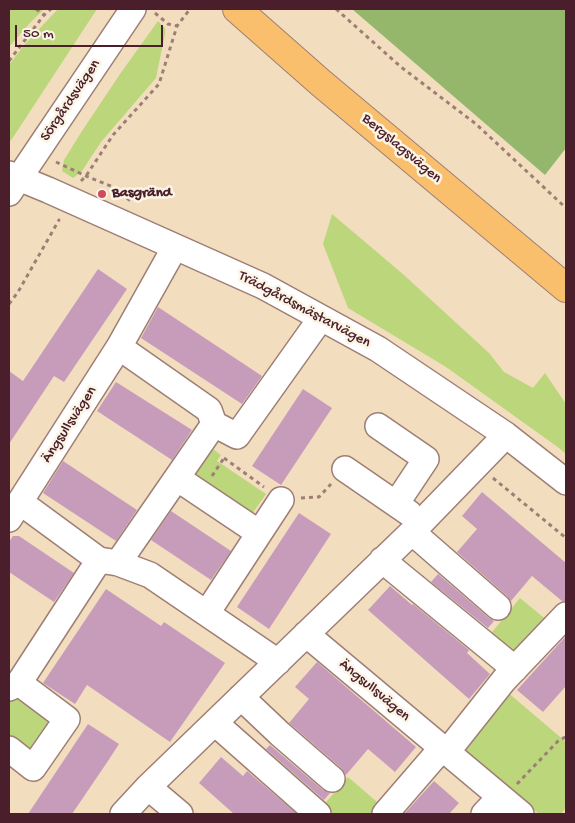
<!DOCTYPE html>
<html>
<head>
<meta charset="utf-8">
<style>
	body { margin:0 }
	#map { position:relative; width:575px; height:823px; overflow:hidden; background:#f2debf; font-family:"Gochi Hand",sans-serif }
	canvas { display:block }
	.frame { position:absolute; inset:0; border:10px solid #4a1f2b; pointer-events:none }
	.scale { position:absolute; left:15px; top:25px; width:148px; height:22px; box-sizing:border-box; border:2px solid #4a1f2b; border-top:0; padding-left:6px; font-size:15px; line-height:18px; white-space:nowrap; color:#4a1f2b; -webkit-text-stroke:4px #fcf5e5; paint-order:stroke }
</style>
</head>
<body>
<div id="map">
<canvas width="575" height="823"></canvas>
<div class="frame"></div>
<div class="scale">50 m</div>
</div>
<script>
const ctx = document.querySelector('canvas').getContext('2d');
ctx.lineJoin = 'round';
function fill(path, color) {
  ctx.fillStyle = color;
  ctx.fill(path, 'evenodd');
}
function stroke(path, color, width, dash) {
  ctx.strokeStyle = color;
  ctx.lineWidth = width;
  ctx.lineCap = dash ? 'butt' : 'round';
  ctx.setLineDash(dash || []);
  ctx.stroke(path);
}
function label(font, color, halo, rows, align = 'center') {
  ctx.font = font + ' "Gochi Hand",sans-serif';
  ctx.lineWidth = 5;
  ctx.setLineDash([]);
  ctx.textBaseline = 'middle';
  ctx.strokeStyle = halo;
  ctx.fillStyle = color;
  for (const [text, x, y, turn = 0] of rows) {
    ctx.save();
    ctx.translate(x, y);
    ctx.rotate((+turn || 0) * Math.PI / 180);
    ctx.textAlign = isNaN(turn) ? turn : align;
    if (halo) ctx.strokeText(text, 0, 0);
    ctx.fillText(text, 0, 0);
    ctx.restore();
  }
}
const green = new Path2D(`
	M9,9h35l-15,15 -20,23z
	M58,9h39l-85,130 -3,3v-77l16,-21z
	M158,21l7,7v6l-9,44 -55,64 -19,29 -9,7 -11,-7 2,-11 18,-29 38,-57z
	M332,214l72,61 85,78 15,19 29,16 12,-15 21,31v50l-7,-6 -113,-81 -98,-59 -25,-64z
	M213,449l8,6 -4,6 49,33 -14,20 -57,-39z
	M520,598l29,24 -33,39 -28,-24z
	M506,691l60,51v66l-5,6h-22l-80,-68z
	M13,694l39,26 -22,32 -21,-14v-38z
	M348,777l35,30 -6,7h-51l-6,-5z`);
const forest = new Path2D(`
	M352,9h214v139l-21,27z`);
const building = new Path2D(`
	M98,269l29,20 -63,93 -10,-6 -45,68v-73l14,10z
	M158,307l104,69 -20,28 -101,-66z
	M116,382l76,48 -20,30 -75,-49z
	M303,389l29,19 -51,77 -29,-19z
	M63,461l74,49 -21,31 -73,-48z
	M482,492l84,71v38h-4l-30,-25 -21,25 -4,-5 -50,-44 20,-23 -15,-13z
	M171,511l60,40 -20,29 -60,-40z
	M299,513l32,21 -62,95 -32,-22z
	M13,536h6l55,37 -20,29 -45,-30v-30z
	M438,574l51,44 5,3 -6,7 -57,-46z
	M390,586l22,19 1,-1 56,46 -2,3 23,21 -21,25 -101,-89z
	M106,589l55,37 3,-4 61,41 -55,79 -83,-57 -12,19 -32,-21z
	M566,636v50l-23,26 -26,-22z
	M317,662l99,85 -21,25 -27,-23 -22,26 -5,-7 -52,-45 20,-24 -14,-12z
	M88,724l31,20 -11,17 -36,53h-44z
	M270,745l53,45 7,3 -6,7 -58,-51z
	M221,757l22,19 4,-5 50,43h-63l-35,-31z
	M434,781l25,22 -10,11h-45z`);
const path = new Path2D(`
	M36,9l8,6
	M336,9l65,58 75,57 90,84
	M155,13l13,11 9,2
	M9,61l35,-46 7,-6
	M56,162l30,14 27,11 19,15
	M81,181l5,-5 27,-41 46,-51 18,-58 13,-17
	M9,304l9,-12 41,-72h-1
	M224,458l40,29
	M212,476l12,-18
	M493,478l73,60
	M301,498l18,-1 12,-13
	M517,784l42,-44 7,-3`);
const minor = new Path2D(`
	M9,174l39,16 215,96 115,63 128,86 60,47
	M9,193l124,-184
	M119,347l90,63 5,14
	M378,426l48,33 -30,45
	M345,469l64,44
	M177,478l82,55
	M20,502l79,58
	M9,519l110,-172 56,-100
	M412,532l86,75
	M382,560l133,109
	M118,563l32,12 128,87
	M207,613l74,-113
	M306,634l215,180
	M9,688l10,-5 80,-123 19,3 96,-139 23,12 84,-118
	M241,697l39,37 52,45
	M215,723l103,91
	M9,749l24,19 34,-49 -48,-36
	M447,752l57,-72 62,-65
	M148,787l32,27
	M123,814l25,-27 264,-255 94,-97
	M385,814l57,-66
	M484,814l16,-17`);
const major = new Path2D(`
	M237,9l84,74 245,205`);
const markers = [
	[102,194,5,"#d1495b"]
];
const streetNames = [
	["Sörgårdsvägen",71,101,-56],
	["Bergslagsvägen",401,149,40],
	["Trädgårdsmästarvägen",304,310,28],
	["Ängsullsvägen",70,425,-57],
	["Ängsullsvägen",374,691,40]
];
const poiNames = [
	["Basgränd",112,194]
];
fill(green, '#bcd67c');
fill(forest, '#95b76c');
fill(building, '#c79cbb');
stroke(minor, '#9e7e75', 28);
stroke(major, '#9e7e75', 30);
stroke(path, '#9e7e75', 3, [4, 4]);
stroke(minor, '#fff', 25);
stroke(major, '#f9bf6d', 28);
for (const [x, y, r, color] of markers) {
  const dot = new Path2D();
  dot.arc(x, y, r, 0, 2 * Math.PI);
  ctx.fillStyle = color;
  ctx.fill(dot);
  stroke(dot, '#fcf5e5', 2);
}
label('15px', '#4a1f2b', '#fcf5e5', streetNames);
label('bold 15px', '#4a1f2b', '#fcf5e5', poiNames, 'left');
</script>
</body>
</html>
